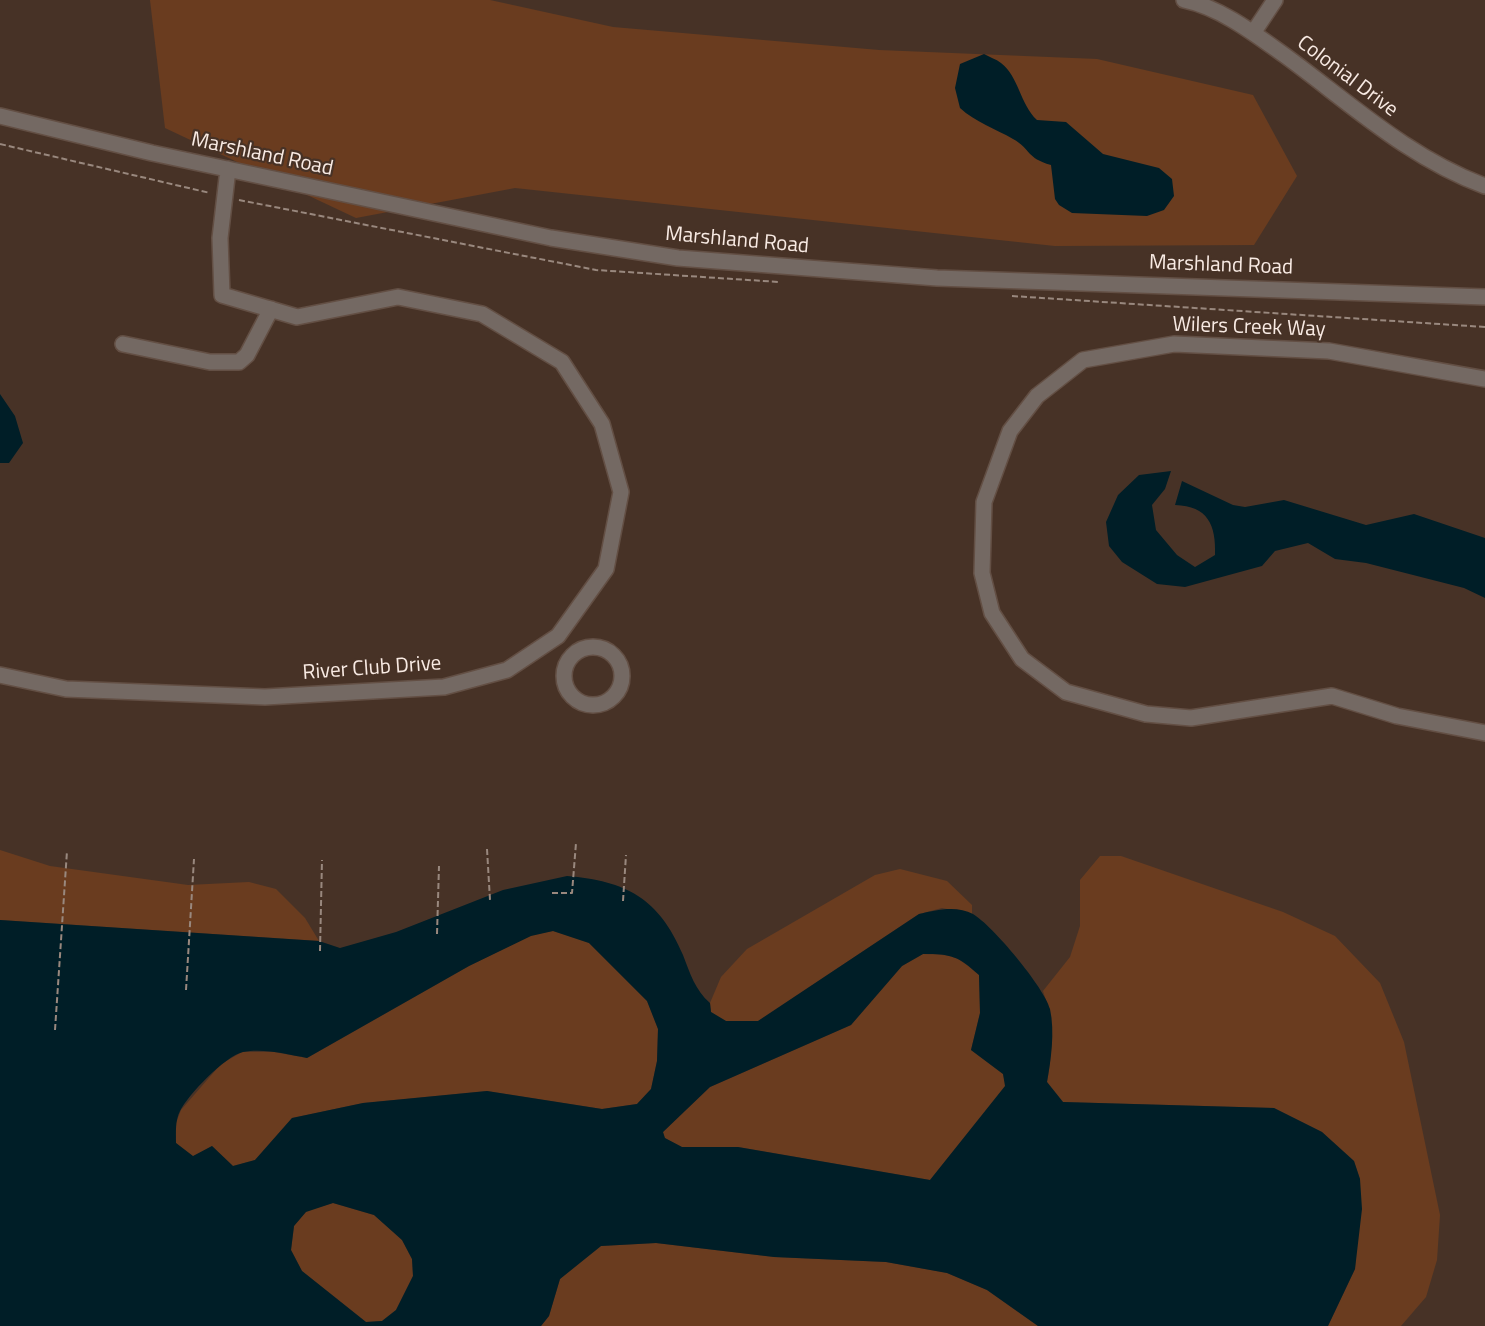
<!DOCTYPE html>
<html>
<head>
<meta charset="utf-8">
<style>
	body { margin:0 }
	canvas { display:block; background:#473226 }
</style>
</head>
<body>
<canvas width="1485" height="1326"></canvas>
<script>
const ctx = document.querySelector('canvas').getContext('2d');
ctx.lineJoin = 'round';
function fill(path, color) {
  ctx.fillStyle = color;
  ctx.fill(path, 'evenodd');
}
function stroke(path, color, width, dash) {
  ctx.strokeStyle = color;
  ctx.lineWidth = width;
  ctx.lineCap = dash ? 'butt' : 'round';
  ctx.setLineDash(dash || []);
  ctx.stroke(path);
}
function label(font, color, halo, rows, align = 'center') {
  ctx.font = font + ' "Titillium Web",sans-serif';
  ctx.lineWidth = 4.5;
  ctx.setLineDash([]);
  ctx.textBaseline = 'middle';
  ctx.strokeStyle = halo;
  ctx.fillStyle = color;
  for (const [text, x, y, turn = 0] of rows) {
    ctx.save();
    ctx.translate(x, y);
    ctx.rotate((+turn || 0) * Math.PI / 180);
    ctx.textAlign = isNaN(turn) ? turn : align;
    if (halo) ctx.strokeText(text, 0, 0);
    ctx.fillText(text, 0, 0);
    ctx.restore();
  }
}
const green = new Path2D(`
	M150,0h340l123,27 266,23 218,9 156,36 44,81 -43,69 -199,1 -540,-58 -159,30 -191,-90z
	M0,850l50,16 138,19 61,-3 27,7 29,29 14,23 -319,-21z
	M1100,856h21l162,56 52,24 45,47 24,59 36,173 -3,45 -11,37 -25,29h-73l27,-57 5,-90 -6,-18 -32,-29 -48,-24 -211,-6 -16,-20c6,-30 7,-61 -4,-91l27,-34 10,-31v-46z
	M900,869l47,12 25,24v9l-30,-6 -23,6 -161,107h-32l-15,-9 -1,-9 11,-26 26,-28 128,-74z
	M553,931l36,12 58,58 11,28 -1,32 -6,28 -14,15 -35,5 -115,-18 -124,12 -71,15 -37,42 -22,6 -21,-20 -19,11 -17,-14v-20l5,-13 40,-46 21,-12h32l33,6 162,-92 62,-31z
	M923,954c31,1 33,1 56,21l1,38 -9,37 32,24 3,12 -76,94 -192,-33h-56l-18,-9 -1,-6 47,-45 141,-62 51,-59z
	M333,1203l41,12 28,25 10,19 1,17 -17,34 -14,11 -16,1 -64,-51 -11,-21 3,-24 12,-15z
	M656,1243l118,14 112,5 61,11 40,17 51,36h-497l8,-10 11,-37 41,-33z`);
const water = new Path2D(`
	M984,54c5,3 12,5 17,9 18,14 19,41 36,57l29,2 37,32 56,14 13,11 2,17 -10,14 -17,6 -75,-3 -13,-8 -4,-6 -4,-34c-25,-7 -20,-16 -38,-26 -17,-10 -38,-17 -53,-31l-5,-20 5,-24z
	M0,394l15,22 8,27 -14,20h-9z
	M1171,471l-6,18 -13,16 4,25 21,25 18,12 20,-12c1,-30 -7,-49 -40,-50l7,-24 51,24 12,2 39,-7 82,25 48,-11 71,24v60l-21,-10 -98,-25 -31,-4 -27,-16 -33,8 -13,15 -77,21 -28,-3 -35,-22 -13,-16 -3,-24 12,-27 21,-20z
	M567,876c59,5 92,22 116,79 7,18 12,35 27,48l1,9 15,9h32l161,-107c16,-4 38,-9 54,0 19,11 72,74 77,95 5,23 1,51 -3,73l16,20 211,6 48,24 32,29 6,18 2,30 -7,60 -27,57h-290l-51,-36 -40,-17 -61,-11 -112,-5 -118,-14 -55,3 -41,33 -11,37 -8,10h-541v-406l319,21 21,7 56,-16 107,-42zM553,931l36,12 58,58 11,28 -1,32 -6,28 -14,15 -35,5 -115,-18 -124,12 -71,15 -37,42 -22,6 -21,-20 -19,10 -17,-13c0,-11 -1,-22 4,-32 8,-16 45,-55 63,-59 20,-4 44,2 64,6l162,-92 62,-30zM923,954c29,0 35,2 56,21l1,38 -9,37 32,24 2,12 -75,94 -192,-33h-56l-17,-9 -2,-6 47,-45 141,-62 51,-59zM333,1203l41,12 28,25 10,19 1,17 -17,34 -14,11 -16,1 -64,-51 -11,-21 3,-24 12,-14z`);
const path = new Path2D(`
	M0,144l210,49
	M239,200l357,70 183,12
	M1012,296l473,31
	M487,849l3,51
	M552,893h20l4,-50
	M623,901l3,-46
	M437,934l2,-68
	M320,951l2,-91
	M186,990l8,-131
	M55,1030l12,-179`);
const minor = new Path2D(`
	M1184,0c38,8 72,35 103,57 64,47 122,101 198,129
	M1253,33l22,-33
	M0,116l152,37 399,85 127,20 259,20 548,19
	M123,344l87,18h29l8,-7 24,-46
	M1485,379l-156,-28 -155,-7 -91,16 -46,36 -27,35 -26,71 -2,71 10,40 30,46 44,33 80,22 45,4 141,-22 65,20 88,17
	M564 676a29 29 0 1 1 58 0a29 29 0 1 1-58 0Z
	M0,675l66,14 199,8 179,-10 63,-17 51,-34 48,-67 15,-77 -19,-68 -40,-62 -80,-48 -84,-17 -101,20 -75,-22 -2,-57 8,-69`);
const streetNames = [
	["Colonial Drive",1347,77,37],
	["Marshland Road",262,155,12],
	["Marshland Road",737,241,5],
	["Marshland Road",1221,266,2],
	["Wilers Creek Way",1249,328,2],
	["River Club Drive",372,669,-4]
];
fill(green, '#6a3c1f');
fill(water, '#001e27');
stroke(minor, '#634f44', 18);
stroke(path, '#99887e', 2, [6, 3]);
stroke(minor, '#746963', 15);
label('21px', '#f8eae3', '#473226', streetNames);
</script>
</body>
</html>
